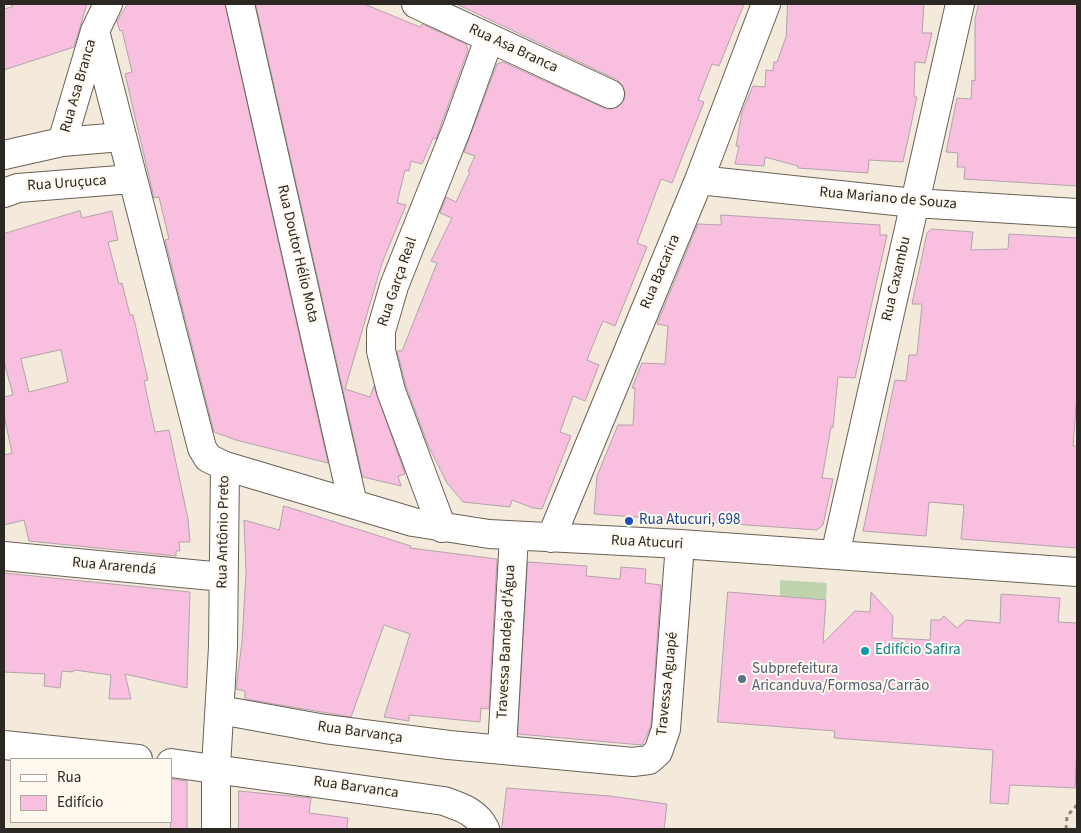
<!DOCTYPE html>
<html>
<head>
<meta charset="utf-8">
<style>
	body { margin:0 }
	#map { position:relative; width:1081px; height:833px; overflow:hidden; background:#f4eadc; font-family:"Source Sans 3",sans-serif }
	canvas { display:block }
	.frame { position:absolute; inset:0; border:5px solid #2b2823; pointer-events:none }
	.legend { position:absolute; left:10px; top:758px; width:162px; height:65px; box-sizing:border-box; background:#fef8ef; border:1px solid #aaa59d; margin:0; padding:6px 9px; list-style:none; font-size:15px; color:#2b2823 }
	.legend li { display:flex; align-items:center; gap:10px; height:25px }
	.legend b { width:25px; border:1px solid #aaa59d }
</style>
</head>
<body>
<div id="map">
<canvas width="1081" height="833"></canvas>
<div class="frame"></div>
<ul class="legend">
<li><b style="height:6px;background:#fff"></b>Rua</li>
<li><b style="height:14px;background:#f9bfdf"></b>Edifício</li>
</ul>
</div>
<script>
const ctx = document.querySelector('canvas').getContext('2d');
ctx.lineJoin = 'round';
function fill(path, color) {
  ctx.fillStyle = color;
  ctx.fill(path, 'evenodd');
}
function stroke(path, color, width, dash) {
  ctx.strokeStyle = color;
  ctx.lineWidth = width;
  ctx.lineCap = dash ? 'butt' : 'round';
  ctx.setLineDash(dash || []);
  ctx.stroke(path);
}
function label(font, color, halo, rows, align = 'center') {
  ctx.font = font + ' "Source Sans 3",sans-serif';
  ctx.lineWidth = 4;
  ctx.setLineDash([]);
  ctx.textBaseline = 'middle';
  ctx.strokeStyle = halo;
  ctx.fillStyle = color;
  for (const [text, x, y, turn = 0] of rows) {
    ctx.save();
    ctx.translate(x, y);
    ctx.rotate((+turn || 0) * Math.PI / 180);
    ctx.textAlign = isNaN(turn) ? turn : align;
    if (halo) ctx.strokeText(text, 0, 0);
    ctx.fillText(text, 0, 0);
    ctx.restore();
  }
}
const green = new Path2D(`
	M780,580l47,3 -1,17 -46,-4z`);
const building = new Path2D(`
	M11,4h76l-13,43 -70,23v-61l8,-2z
	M128,4h97l103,459 -92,-23 -22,-8 -49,-192 4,-1 -10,-42 -5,1 -29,-124 7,-2 -10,-42 -2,1 -3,-9z
	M256,4h108l56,23 2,-3 44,20 2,6 -32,89 -3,-1 -11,26 -11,-3 -2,10 -4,-1 -8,33 9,2 -24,58 -37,126 25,8 4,-11 31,88 -7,2 3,10 -38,-9z
	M457,4h287l-25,62 -7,-2 -14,36 6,2 -32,81 -11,-4 -24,64 10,4 -32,79 -12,-5 -7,16 -9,23 12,5 -14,36 -12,-5 -13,36 11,4 -29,73 -9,-1 -21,-8 -2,7 -47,-5 -16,-19 -19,-38 -22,-59 -9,-35h5l35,-88 -6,-2 21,-43 -12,-5 6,-16 10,5 14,-30 -2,-1 7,-15 -11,-4 33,-88 6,-2 101,46 8,1 7,-3 5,-6 1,-8 -3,-7 -5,-5z
	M788,4h136l-2,29h10l-7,30 -10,-1 -1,35h3l-14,65 -34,-2 -1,13 -70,-5v-2l-33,-9 -1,9 -29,-2 4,-18h-3l6,-34 11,-26 12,1 1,-17 7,1 1,-9h3l9,-25z
	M979,4h98v182l-113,-7 1,-12h-8l1,-14 -12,-1 11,-54 14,1 1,-19 3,1v-61z
	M80,211l2,7 30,-7 6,29 -10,2 11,42 3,-1 8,32h3l15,65 -4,1 11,51 14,-2 19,89 2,23h-11l1,9h-4v5l-147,-15 -5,-21 -20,5v-70l8,-2 -8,-38v-18l9,-2 -9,-33v-128zM61,350l7,32 -39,10 -8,-33z
	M721,215l159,10v10h7l-32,143 -17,-1 -5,51 -2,-1 -9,51 11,1 -10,46 -6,5 -223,-16 3,-38 21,-51h15l2,-37h-3l10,-25 23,1 3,-38 -11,-2 41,-100 23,1z
	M932,229l41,3 -2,18 37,-1 1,-15 68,4v156l-4,52h4v102l-116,-9 3,-34 -35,-3 -3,34 -63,-5 32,-151 11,1 3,-26h8l5,-51h-10l15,-71z
	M284,506l127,40 -1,2 87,11 -8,150 -8,-1 -1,14 -71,-7v6l-25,-4 26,-83 -26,-9 -33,92 -106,-18v-8l-9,-2 6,-47 4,-69 -2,-53 35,10z
	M528,562l59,4 -1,10 34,3 1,-12 25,2 -1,14 16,2 -10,141 -9,19 -124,-11z
	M4,573l186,19 -3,96 -62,-14 6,25h-22l2,-24 -37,-5 -1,2 -11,-1 -2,17 -16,-2 1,-12 -41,-2z
	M728,592l98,8 -3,43 32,-32 15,1 1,-20 22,24 -1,22 38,2 1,-20h9l4,-4 13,12 9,-8 34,3 1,-29 59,4 -2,24 19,1v121l-2,44 -65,-3 -2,19 -18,-1 3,-53 -159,-12 1,-7 -117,-9z
	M171,779l16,2v48h-16z
	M507,788l103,8 57,8 -3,25h-162z
	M239,791l72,7 -2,15 39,5 -1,11h-108z`);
const path = new Path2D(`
	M1066,829l1,-13 10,-11`);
const minor = new Path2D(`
	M240,4l113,500
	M416,4l194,90
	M95,31l107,417 6,10 17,8 -2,181 -7,120v62
	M62,142l59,-5
	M4,155l58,-13 33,-111 13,-27
	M699,180l215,23 163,10
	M4,193l14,-5 114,-9
	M225,466l188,56 76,12 191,10 397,28
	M442,528l-51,-137 -10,-40v-20l13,-45 63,-158 32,-89
	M551,538l148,-358 67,-176
	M835,555l125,-551
	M4,556l219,21
	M220,710l105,19 124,16 184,17 16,-2 9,-8 8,-23 14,-185
	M4,745l134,14
	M502,749l12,-213
	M171,763l273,38c17,6 33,11 41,28`);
const markers = [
	[629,521,5,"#1a4fb4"],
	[865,651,5,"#0f9aa8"],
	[742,679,5,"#5c6f8a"]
];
const streetNames = [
	["Rua Asa Branca",513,49,25],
	["Rua Asa Branca",79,86,-74],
	["Rua Uruçuca",67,184,-4],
	["Rua Mariano de Souza",888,199,5],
	["Rua Doutor Hélio Mota",297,254,77],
	["Rua Bacarira",661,272,-67],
	["Rua Caxambu",897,279,-77],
	["Rua Garça Real",398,282,-71],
	["Rua Antônio Preto",224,532,-89],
	["Rua Atucuri",647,543,3],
	["Rua Ararendá",114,567,5],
	["Travessa Bandeja d'Água",507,642,-87],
	["Travessa Aguapé",668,684,-84],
	["Rua Barvança",360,733,8],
	["Rua Barvanca",356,788,8]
];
const transitNames = [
	["Rua Atucuri, 698",639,521]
];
const cultureNames = [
	["Edifício Safira",875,651]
];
const serviceNames = [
	["Subprefeitura",752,670],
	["Aricanduva/Formosa/Carrão",752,687]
];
fill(green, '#bfd4ad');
fill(building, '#f9bfdf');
stroke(building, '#b1a2aa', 1);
stroke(minor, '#6a6155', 30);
stroke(path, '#8b847b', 3, [4, 4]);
stroke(minor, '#fff', 28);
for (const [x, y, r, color] of markers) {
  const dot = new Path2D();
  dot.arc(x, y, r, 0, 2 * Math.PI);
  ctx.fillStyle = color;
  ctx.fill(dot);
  stroke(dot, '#fef8ef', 2);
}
label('15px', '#2b2823', '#fef8ef', streetNames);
label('15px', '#164399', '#fef8ef', transitNames, 'left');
label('15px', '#0d838f', '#fef8ef', cultureNames, 'left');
label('15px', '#4e5e75', '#fef8ef', serviceNames, 'left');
</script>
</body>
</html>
